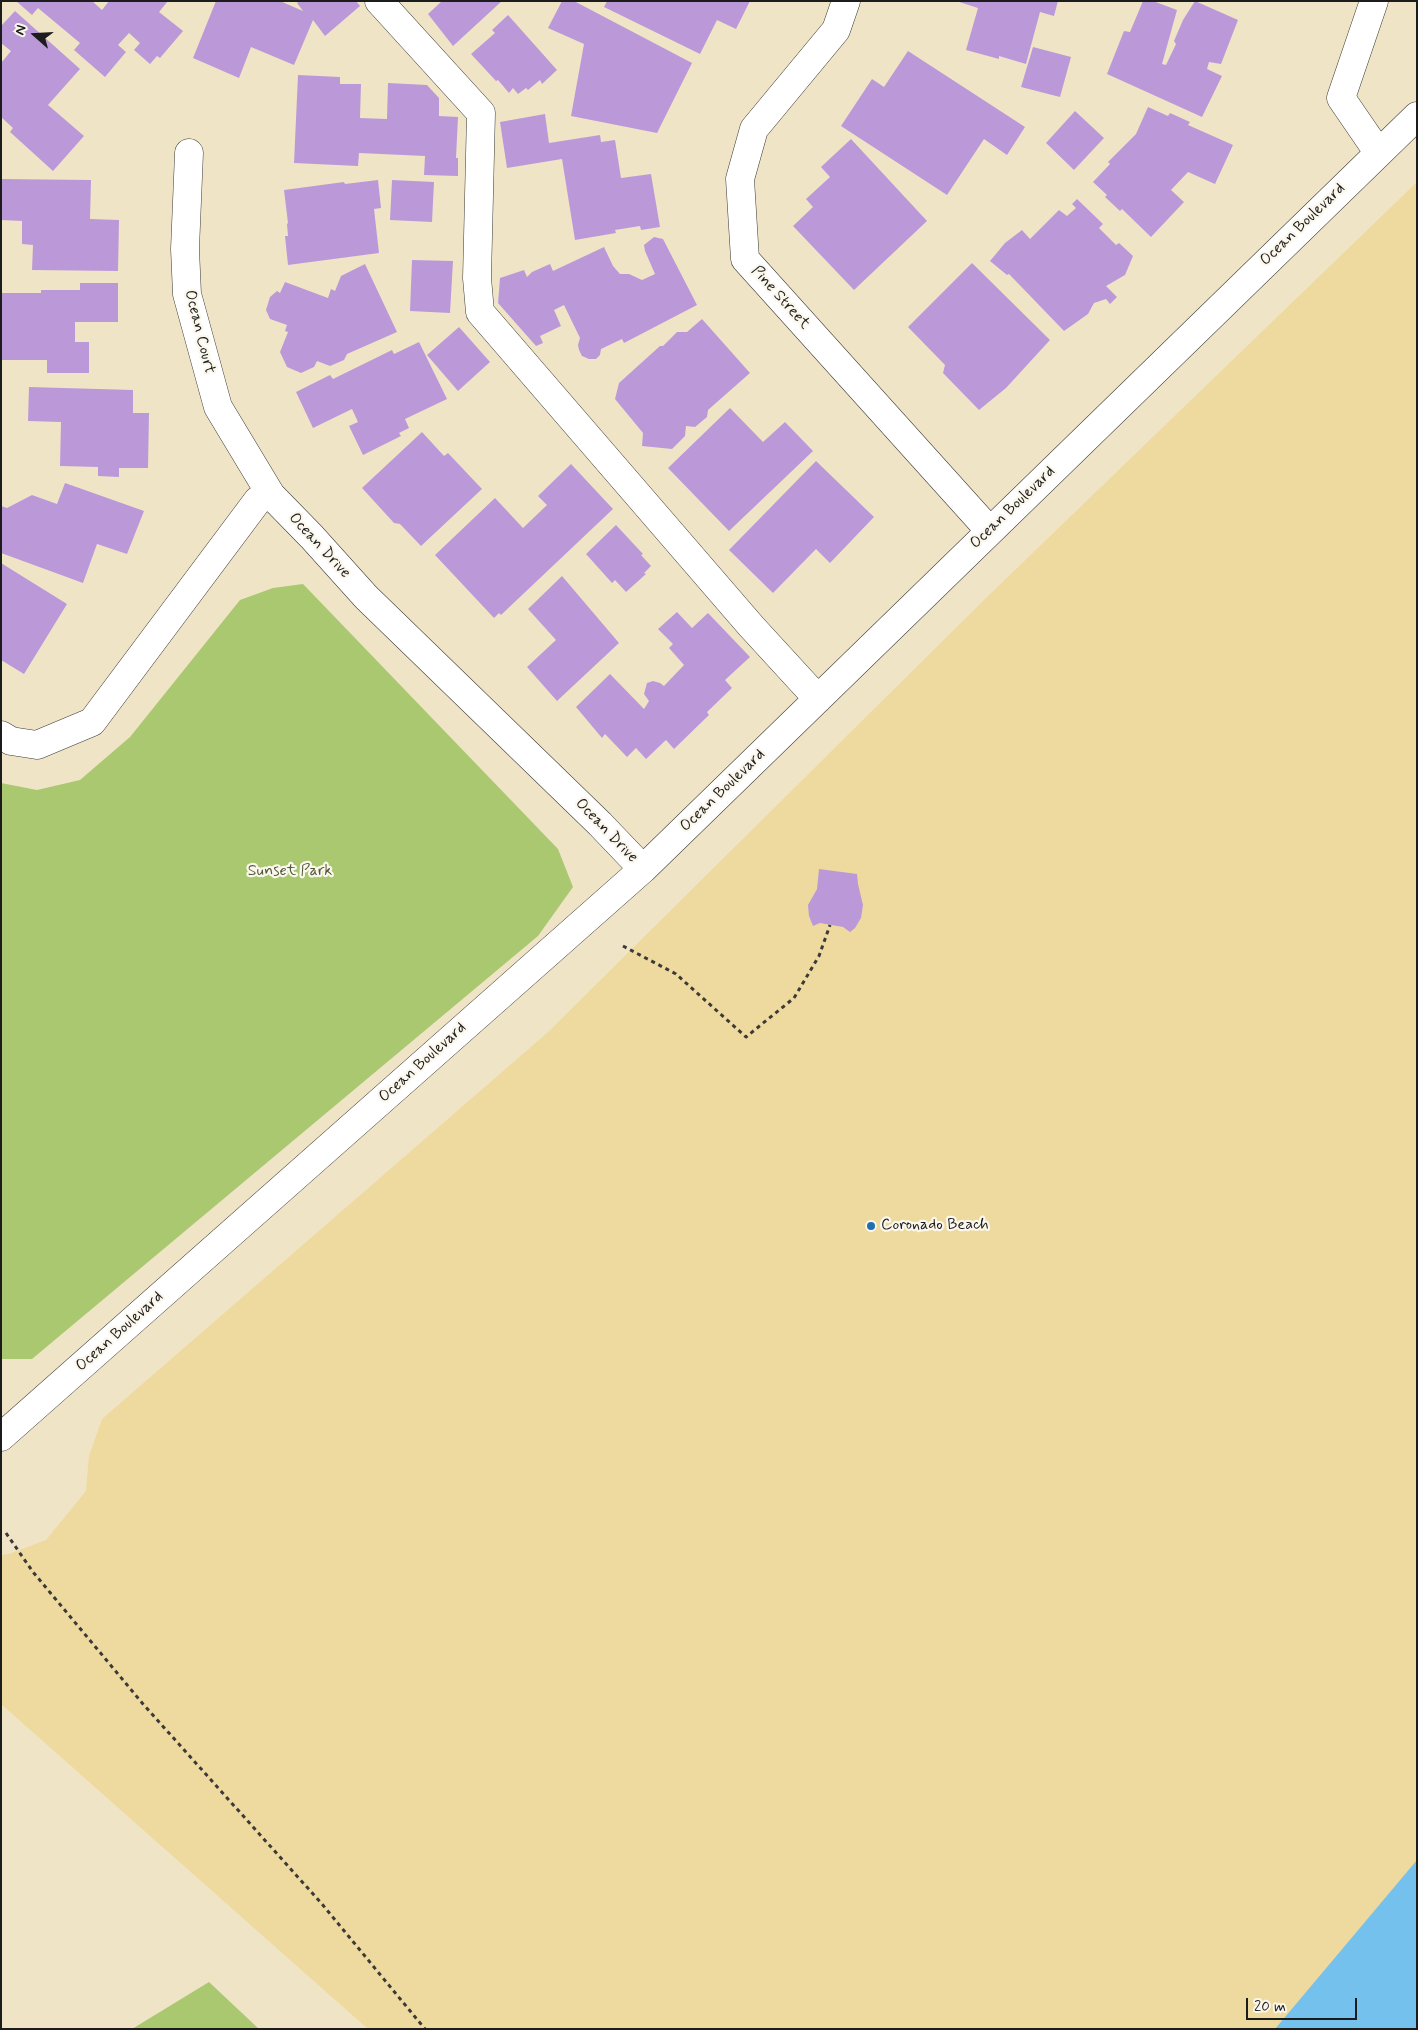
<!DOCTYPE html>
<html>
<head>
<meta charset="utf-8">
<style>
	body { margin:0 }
	#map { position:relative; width:1418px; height:2030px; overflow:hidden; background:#f0e4c7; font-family:Mynerve,sans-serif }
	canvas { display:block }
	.frame { position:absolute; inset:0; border:2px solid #1c1c1c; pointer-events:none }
	.north { position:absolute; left:10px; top:10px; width:50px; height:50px; -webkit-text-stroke:4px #fbf7ec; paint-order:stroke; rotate:289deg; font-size:14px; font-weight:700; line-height:20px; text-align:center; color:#1c1c1c }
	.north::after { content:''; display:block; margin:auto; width:18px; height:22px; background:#1c1c1c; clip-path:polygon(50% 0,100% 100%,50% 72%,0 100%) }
	.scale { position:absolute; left:1246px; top:1998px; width:111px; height:22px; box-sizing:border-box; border:2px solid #1c1c1c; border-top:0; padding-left:6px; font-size:15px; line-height:18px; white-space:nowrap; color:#1c1c1c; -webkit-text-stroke:4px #fbf7ec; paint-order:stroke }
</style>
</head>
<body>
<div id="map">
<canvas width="1418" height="2030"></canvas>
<div class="frame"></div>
<div class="north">N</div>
<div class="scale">20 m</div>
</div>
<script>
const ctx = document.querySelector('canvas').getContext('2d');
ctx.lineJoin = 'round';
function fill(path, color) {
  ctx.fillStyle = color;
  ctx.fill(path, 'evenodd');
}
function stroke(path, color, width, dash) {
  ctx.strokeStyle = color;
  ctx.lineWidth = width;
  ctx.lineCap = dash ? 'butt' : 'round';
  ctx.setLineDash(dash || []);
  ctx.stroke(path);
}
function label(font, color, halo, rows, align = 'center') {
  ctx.font = font + ' Mynerve,sans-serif';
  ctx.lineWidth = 4.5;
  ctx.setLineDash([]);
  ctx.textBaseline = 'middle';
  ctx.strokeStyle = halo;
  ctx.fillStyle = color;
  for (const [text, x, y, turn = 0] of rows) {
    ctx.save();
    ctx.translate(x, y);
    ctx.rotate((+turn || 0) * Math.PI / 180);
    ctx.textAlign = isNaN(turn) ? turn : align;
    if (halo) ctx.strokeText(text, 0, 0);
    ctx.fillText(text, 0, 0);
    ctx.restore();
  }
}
const green = new Path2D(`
	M303,584l255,265 15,38 -35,49 -506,423h-31v-576l36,7 43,-10 50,-43 110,-137 33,-12z
	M209,1982l50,47h-127z`);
const sand = new Path2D(`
	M1417,182v1847h-1049l-367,-325v-149l8,-1 37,-14 40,-49 3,-35 13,-37 445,-386 440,-436z`);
const water = new Path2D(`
	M1417,1860v169h-142z`);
const building = new Path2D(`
	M16,1h76l10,9 7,-9h59l-9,11 24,19 -23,27 -3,-2 -7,8 -16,-14 6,-7 -11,-10 -11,12 8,7 -21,25 -31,-27 6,-7 -42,-35 -6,7z
	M216,1h64l23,10 -6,-8 2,-2h57l4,5 -35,30 -12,-16 -19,45 -43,-18 -12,31 -46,-20z
	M442,1h60l-49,45 -25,-32z
	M562,1h12l118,62 -35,70 -86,-17 13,-72 -36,-16z
	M607,1h143l-14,28 -19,-9 -17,34 -96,-47z
	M956,1h102l-4,15 -14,-4 -14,52 -27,-8v3l-33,-9 12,-42z
	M1143,1h10l24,9 -15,54 4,1 10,-21 -2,-3 9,-21 12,-19 43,19 -17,44 -12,-2 -2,7 15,7 -20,41 -95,-43 17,-43 6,1z
	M15,11l65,58 -32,36 36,31 -31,35 -43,-39 3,-4 -12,-11v-54l10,-12 -10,-8v-17z
	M508,15l49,55 -15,14 -2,-4 -12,10 -2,-2 -8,6 -5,-6 -4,5 -11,-13 -2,1 -25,-27 24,-21 -3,-3z
	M1033,47l38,10 -11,40 -39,-10z
	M908,51l117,76 -18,28 -23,-16 -37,56 -106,-69 31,-47 12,8z
	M298,75l42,2v7h21l-1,34 27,1 1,-36 39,2 12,13v18l19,1 -2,41h2v18l-34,-1 1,-19 -66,-3 -1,13 -64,-3z
	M1148,107l20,9 2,-3 20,9 -2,3 45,20 -18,39 -27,-12 -17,18 13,12 -33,35 -29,-28 -2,2 -15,-14 2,-2 -14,-13 17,-18 -2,-2 28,-28z
	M1075,111l29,27 -30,32 -28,-27z
	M545,114l4,29 51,-8 1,7 14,-2 6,38 30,-4 9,53 -19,3 -1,-4 -25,4 1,3 -41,7 -13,-81 -55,9 -7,-46z
	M851,139l76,82 -73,69 -61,-64 20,-19 -7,-8 24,-22 -9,-10z
	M1,179l90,1 -1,39 29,1 -1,51 -86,-1 1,-25 -11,-1v-23l-21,-1z
	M378,180l3,28 -7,1 5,44 -91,12 -3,-29h3l-1,-12 1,-1 -4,-33 60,-8 1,2z
	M392,180l42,2 -2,40 -42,-2z
	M1077,199l26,25 -4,4 17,17 3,-2 14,13 -8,19 -19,11 11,11 -7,7 -4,-5 -12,4 -6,11 -24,17 -55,-57 -2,1 -17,-14 15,-18 17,-13 8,9 29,-29 8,6 9,-8 -4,-4z
	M654,237l9,2 34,66 -73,38 -2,-4 -21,10 -1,6 -4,4h-7l-7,-3 -3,-6 -1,-5 2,-7 -16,-33 -10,5 7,16 -21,10 3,7 -7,3 -38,-43 2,-25 24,-8 3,7 5,-5 18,-8 3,7 51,-24 9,19 7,8h9l13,6 13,-6 -10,-23 -1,-6z
	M412,260l41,1 -3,52 -40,-2z
	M972,263l78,77 -44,48 -27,22 -36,-37 2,-8 -37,-38z
	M365,264l32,68 -50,22 -3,6 -14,6 -13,-5 -3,6 -13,6 -14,-6 -7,-15 8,-20 -3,-1 2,-6 -17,-6 -4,-9 4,-13 7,-6 3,2 5,-11 43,16 3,-9 4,2 6,-15z
	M80,283h38v39h-43v20h14v31h-42v-13h-46v-67h40v-3h39z
	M702,319l48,54 -42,37 -1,7 -12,10 -9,-1 -1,10 -13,13 -30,-3 1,-13 -28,-34 4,-16 41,-37h3l14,-14h10z
	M459,327l31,35 -32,29 -31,-36z
	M419,342l28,57 -42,20 4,9 -10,5 2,3 -38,19 -14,-29 9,-4 -6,-13 -39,19 -17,-36 34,-17 3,4 59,-29 2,4z
	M29,387l104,3v23h16l-1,55h-29v9l-21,-1v-9l-38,-1 1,-44 -33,-1z
	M730,408l33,34 22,-20 28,29 -84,80 -61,-63z
	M422,432l22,24 4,-3 34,36 -61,57 -21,-22 -6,-1 -32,-35z
	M816,461l58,56 -44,46 -14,-14 -43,44 -44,-43z
	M571,464l42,45 -112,106 -2,-2 -5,5 -59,-63 60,-57 28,30 24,-23 -9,-9z
	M65,483l79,28 -17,43 -30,-10 -14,39 -82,-30v-47l6,2 25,-13 25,9z
	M616,525l27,29 -2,1 10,11 -7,7 2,1 -20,18 -11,-12 -3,3 -26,-29z
	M1,563l66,41 -43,70 -23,-14z
	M562,576l57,67 -62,58 -30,-34 29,-27 -28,-31z
	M677,612l15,16 16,-15 42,44 -25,23 7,8 -25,24 2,3 -35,34 -8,-9 -20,19 -10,-11 -9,9 -22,-23 -3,4 -26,-31 34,-33 34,35 5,-8 -5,-7 3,-11 6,-2 7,2 4,3 20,-21 -15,-17 4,-4 -15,-15z
	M819,869l38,5 1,10 5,21 -2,13 -6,10 -5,4 -7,-5 -23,-4 -7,3 -4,-10 -1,-11 9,-16z`);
const path = new Path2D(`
	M623,946l53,28 70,63 48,-39 25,-42 11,-31
	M6,1533l27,39 110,132 179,200 103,125`);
const minor = new Path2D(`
	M379,1l102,112 -4,165 3,34 271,314 67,73
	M846,1l-10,29 -82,99 -14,50 5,80 245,272
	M1374,1l-33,97 37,54
	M189,153l-4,96 2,45 31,113 53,88
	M1,735l10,6 26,4 55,-23 166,-222 13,-5 41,42 54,60 234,227 43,45
	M1,1437l642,-568 774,-753`);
const markers = [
	[871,1226,5,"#1f6fb2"]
];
const streetNames = [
	["Ocean Boulevard",1303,225,-44],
	["Pine Street",780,298,48],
	["Ocean Court",199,332,76],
	["Ocean Boulevard",1013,508,-44],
	["Ocean Drive",319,546,47],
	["Ocean Boulevard",723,791,-44],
	["Ocean Drive",606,831,46],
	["Ocean Boulevard",423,1063,-42],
	["Ocean Boulevard",120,1332,-42]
];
const parkNames = [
	["Sunset Park",290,872]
];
const poiNames = [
	["Coronado Beach",881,1226]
];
fill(green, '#aac86f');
fill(sand, '#eeda9e');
fill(water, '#74c1ee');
fill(building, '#bb99d9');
stroke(minor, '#3c3a36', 29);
stroke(path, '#3c3a36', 3, [4, 4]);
stroke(minor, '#fff', 28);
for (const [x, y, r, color] of markers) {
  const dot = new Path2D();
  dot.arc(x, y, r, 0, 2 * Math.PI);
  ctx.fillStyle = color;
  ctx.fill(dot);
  stroke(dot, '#fbf7ec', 2);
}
label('16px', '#1c1c1c', '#fbf7ec', streetNames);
label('16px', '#4e5839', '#fbf7ec', parkNames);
label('16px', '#1c1c1c', '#fbf7ec', poiNames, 'left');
</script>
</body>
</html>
